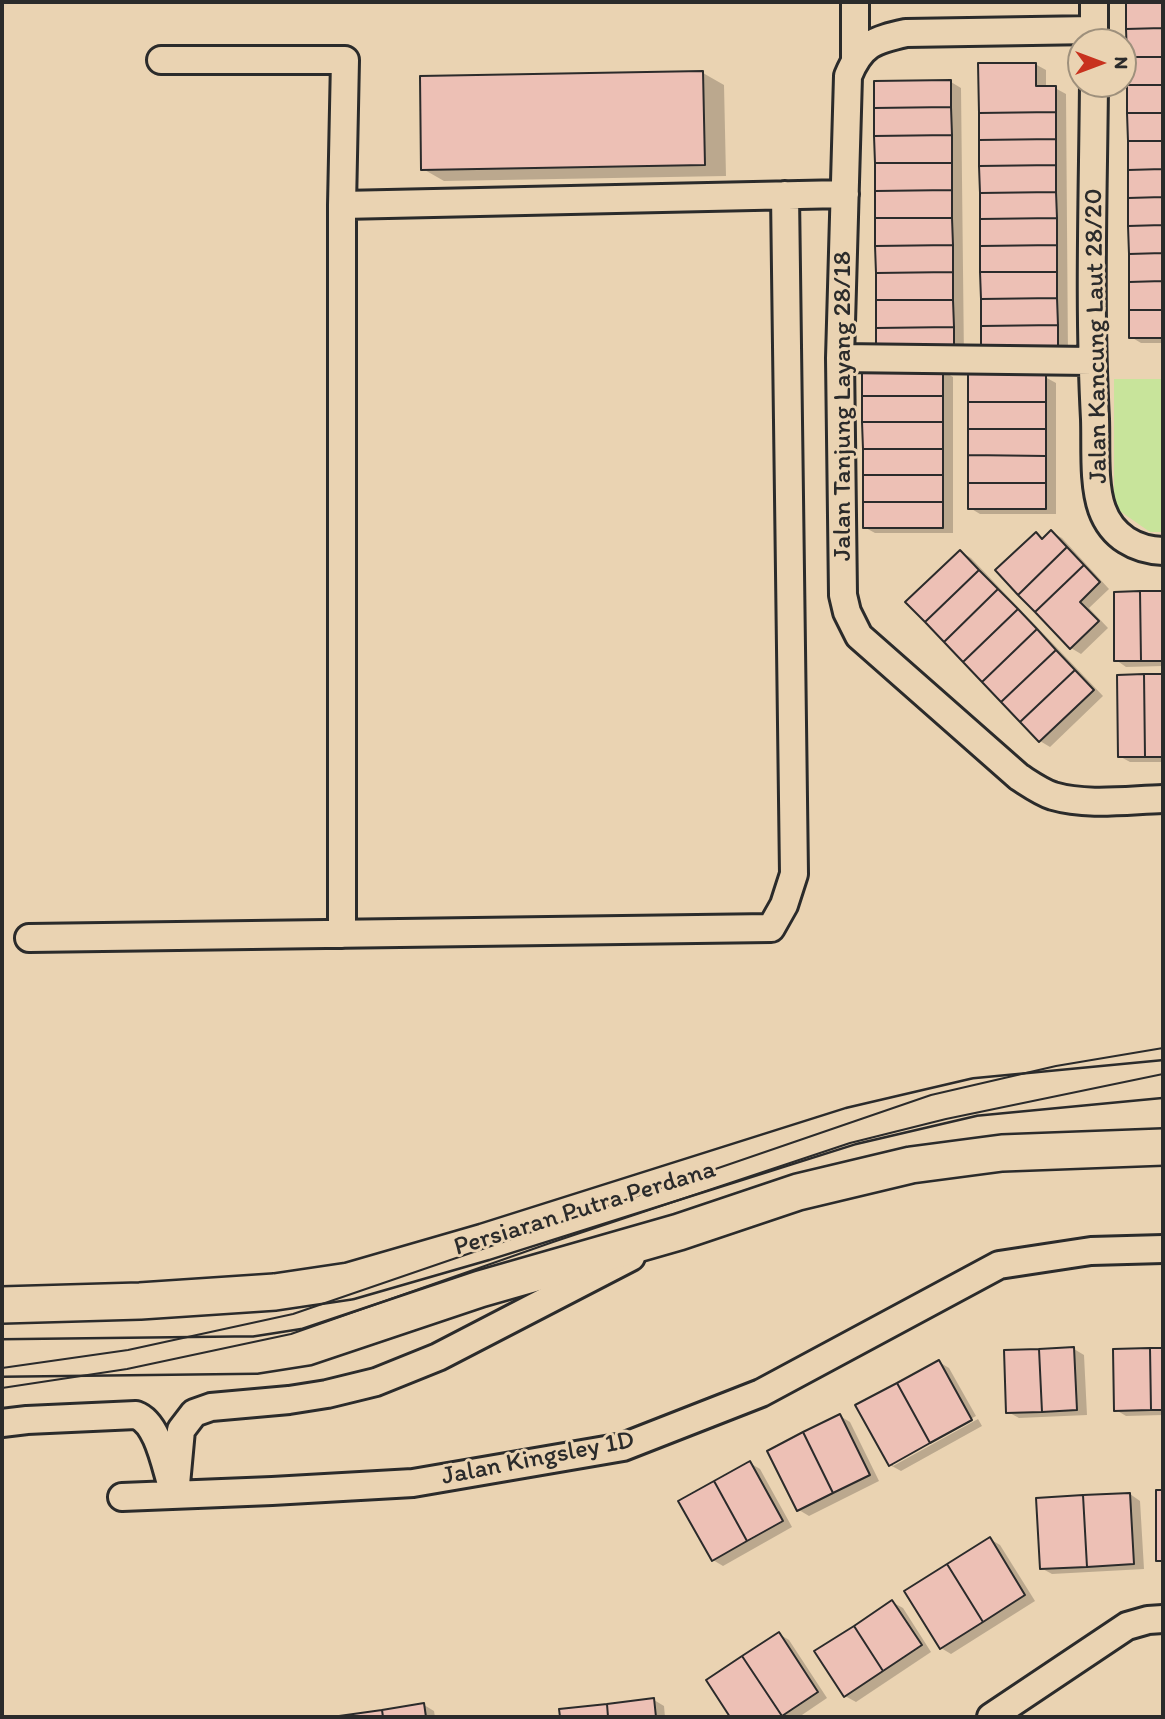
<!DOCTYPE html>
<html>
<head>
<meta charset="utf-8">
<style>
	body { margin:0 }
	#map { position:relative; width:1165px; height:1719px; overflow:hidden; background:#ead3b2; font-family:Itim,sans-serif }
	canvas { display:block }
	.frame { position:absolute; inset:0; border:4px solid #2b2b2b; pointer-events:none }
	.north { position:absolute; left:1067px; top:28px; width:70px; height:70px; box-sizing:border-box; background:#ead3b2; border:2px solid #9e907c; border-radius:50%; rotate:90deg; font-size:19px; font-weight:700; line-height:28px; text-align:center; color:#2b2b2b }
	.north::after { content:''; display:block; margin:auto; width:24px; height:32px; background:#c8321e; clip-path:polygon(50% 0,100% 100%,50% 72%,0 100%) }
</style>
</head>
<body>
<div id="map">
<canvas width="1165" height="1719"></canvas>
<div class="frame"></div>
<div class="north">N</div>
</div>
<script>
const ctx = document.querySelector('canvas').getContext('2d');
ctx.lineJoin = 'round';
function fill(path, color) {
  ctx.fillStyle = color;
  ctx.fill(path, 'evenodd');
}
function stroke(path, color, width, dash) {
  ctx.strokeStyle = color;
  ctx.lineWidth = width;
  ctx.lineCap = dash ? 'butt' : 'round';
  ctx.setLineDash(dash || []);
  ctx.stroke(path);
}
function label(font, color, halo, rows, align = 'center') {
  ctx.font = font + ' Itim,sans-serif';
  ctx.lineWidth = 6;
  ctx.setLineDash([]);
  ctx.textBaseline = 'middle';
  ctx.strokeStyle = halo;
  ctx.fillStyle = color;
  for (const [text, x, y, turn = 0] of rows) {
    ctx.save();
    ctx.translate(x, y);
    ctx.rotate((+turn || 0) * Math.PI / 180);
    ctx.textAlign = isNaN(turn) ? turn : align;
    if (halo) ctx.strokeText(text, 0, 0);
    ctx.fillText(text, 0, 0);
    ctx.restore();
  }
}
const green = new Path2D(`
	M1114,379h49v153h-13l-36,-25z`);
const shadow = new Path2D(`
	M1128,2h35v341h-22l-10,-6z
	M1035,64l11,6v18h9l11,6 2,263h-75z
	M703,73l21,12 2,91 -282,5 -21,-12z
	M951,82l10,6 3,272 -76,1z
	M1016,368l10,6v3h19l11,6v131h-76l-10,-6z
	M943,371l10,6v156h-78l-11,-6z
	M1051,532l11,6 47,51 -20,19 19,20 -27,26 -10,-6 -35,-114 9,5z
	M961,552l10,6 132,138 -53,51 -10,-6z
	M1115,593h48v73l-37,1 -10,-7z
	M1119,676h44v86h-33l-11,-6z
	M1074,1349l10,6 3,60 -68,3 -11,-6z
	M1163,1350v65l-37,1 -10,-6 -1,-59z
	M939,1362l10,6 27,48 -83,46v4l85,-47 4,7 -81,45 -11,-6z
	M840,1416l10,6 29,59 -70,35 -10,-6z
	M750,1463l10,6 32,58 -69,39 -10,-6z
	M1130,1494l10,7 4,68 -92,5 -11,-6z
	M990,1539l10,6 35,56 -84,53 -10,-6z
	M892,1602l11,6 28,44 -75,50 -11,-6z
	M779,1634l10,6 38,58 -28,19h-67l-24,-36z
	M654,1700l10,6 1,11h-103l-1,-6z
	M424,1705l10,6 1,6h-92z`);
const building = new Path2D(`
	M1126,2h37v26l-37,1z
	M1163,28v29h-36l-1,-28z
	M1127,57h36v28h-36z
	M978,63h58v23h20v26l-77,1z
	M703,71l2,94 -284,5 -1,-94z
	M951,80v27l-77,1v-27z
	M1127,85h36v28h-36z
	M951,107l1,28 -78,1v-28z
	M1056,112v27l-77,1v-27z
	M1127,113h36v28h-35z
	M952,135v28h-77l-1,-27z
	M1056,139v26l-77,1v-26z
	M1128,141h35v28l-35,1z
	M875,163h77v27l-77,1z
	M1056,165v27l-76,1 -1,-27z
	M1163,169v28l-35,1v-28z
	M952,190v28h-77v-27z
	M1056,192l1,26 -77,1v-26z
	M1163,197v28l-35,1v-28z
	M875,218h77l1,27 -78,1z
	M1057,218v27l-77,1v-27z
	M1163,225v28l-34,1 -1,-28z
	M953,245v27l-77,1 -1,-27z
	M1057,245v27h-77v-26z
	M1163,253v28l-34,1v-28z
	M953,272v28h-77v-27z
	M980,272h77v26l-76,1z
	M1163,281v29h-34v-28z
	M1057,298l1,27 -77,1v-27z
	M876,300h77l1,27 -78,1z
	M1129,310h34v28h-34z
	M1058,325v27h-77v-26z
	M954,327v28l-78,1v-28z
	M968,366h48v9h30v27h-78z
	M862,369h81v27h-81z
	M862,396h81v26h-81z
	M968,402h78v27h-78z
	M862,422h81v27h-80z
	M968,429h78v27l-78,-1z
	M863,449h80v26h-80z
	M968,455l78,1v27h-78z
	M863,475h80v27h-80z
	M968,483h78v26h-78z
	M863,502h80v26h-80z
	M1051,530l16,17 -49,48 -23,-25 41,-38 6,7z
	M1067,547l17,18 -49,47 -17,-17z
	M960,550l19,20 -54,52 -20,-20z
	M1084,565l16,17 -20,20 19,19 -29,28 -35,-37z
	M979,570l19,19 -54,53 -19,-20z
	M998,589l20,20 -55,53 -19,-20z
	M1140,591l1,70h-27v-69z
	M1140,591h23v70h-22z
	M1018,609l19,20 -55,53 -19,-20z
	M1037,629l19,21 -55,52 -19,-20z
	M1056,650l19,20 -55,52 -19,-20z
	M1075,670l19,20 -55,52 -19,-20z
	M1144,674l1,83h-27l-1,-82z
	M1144,674h19v83h-18z
	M1074,1347l3,63 -35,2 -3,-63z
	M1150,1348l1,62 -37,1 -1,-62z
	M1150,1348h13v62h-12z
	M1039,1349l3,63 -36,1 -2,-63z
	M939,1360l33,60 -42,23 -33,-60z
	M897,1383l33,60 -41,23 -34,-61z
	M840,1414l30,61 -37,18 -30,-61z
	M803,1432l30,61 -36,18 -30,-60z
	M750,1461l33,60 -36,20 -33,-60z
	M714,1481l33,60 -35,20 -34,-60z
	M1156,1490h7v71h-7z
	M1130,1493l4,71 -47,3 -4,-72z
	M1083,1495l4,72 -47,2 -4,-71z
	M990,1537l35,58 -42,27 -36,-58z
	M947,1564l36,58 -43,27 -36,-58z
	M892,1600l30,45 -39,26 -29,-45z
	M854,1626l29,45 -39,26 -30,-46z
	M779,1632l39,60 -36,24 -40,-60z
	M742,1656l40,60 -2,1h-50l-24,-37z
	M654,1698l2,19h-48l-1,-13z
	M424,1703l2,14h-43l-1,-7z
	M607,1704l1,13h-48l-1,-8z
	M382,1710l1,7h-44v-1z`);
const minor = new Path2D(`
	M855,2v58
	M1094,30l-188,3c-32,7 -45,11 -58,43l-8,282 3,237 4,17 12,24 160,141c11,7 22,15 34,19 34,10 75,4 110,3
	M1094,42v-40
	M161,60h184l-3,145v729
	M1094,84c-1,112 -5,224 1,335 1,26 -2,65 7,90 10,28 34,41 61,42
	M342,205l503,-11
	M840,358l252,3
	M29,938l742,-10 13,-23 10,-31 -9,-679
	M2,1423l25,-3 109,-5c22,8 29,50 36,72
	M175,1495l6,-65 13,-17 17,-6 78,-7 38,-6 49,-12 62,-25 193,-100
	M122,1497l150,-6 141,-8 210,-36 138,-54 238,-128 92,-14 72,-2
	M991,1717l136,-91 21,-6 15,-1`);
const major = new Path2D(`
	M2,1305l138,-4 135,-9 74,-11 135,-39 367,-116 124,-29 188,-18
	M2,1358l254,-3 51,-8 173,-58 199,-57 119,-40 113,-27 91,-12 161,-6`);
const tram = new Path2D(`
	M2,1368l126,-18 165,-36 638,-219 125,-29 107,-18
	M2,1388l125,-19 164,-35 262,-92 297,-99 96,-24 217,-45`);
const streetNames = [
	["Jalan Kancung Laut 28/20",1097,336,-91],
	["Jalan Tanjung Layang 28/18",843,406,-90],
	["Persiaran Putra Perdana",585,1209,-17],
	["Jalan Kingsley 1D",538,1459,-11]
];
fill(green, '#c8e49b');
fill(shadow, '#0003');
fill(building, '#edc0b5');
stroke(building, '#2b2b2b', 2);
stroke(minor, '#2b2b2b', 32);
stroke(major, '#2b2b2b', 40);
stroke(minor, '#ead3b2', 26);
stroke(major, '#ead3b2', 35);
stroke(tram, '#2b2b2b', 2);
label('26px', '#2b2b2b', '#ead3b2', streetNames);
</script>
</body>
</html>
